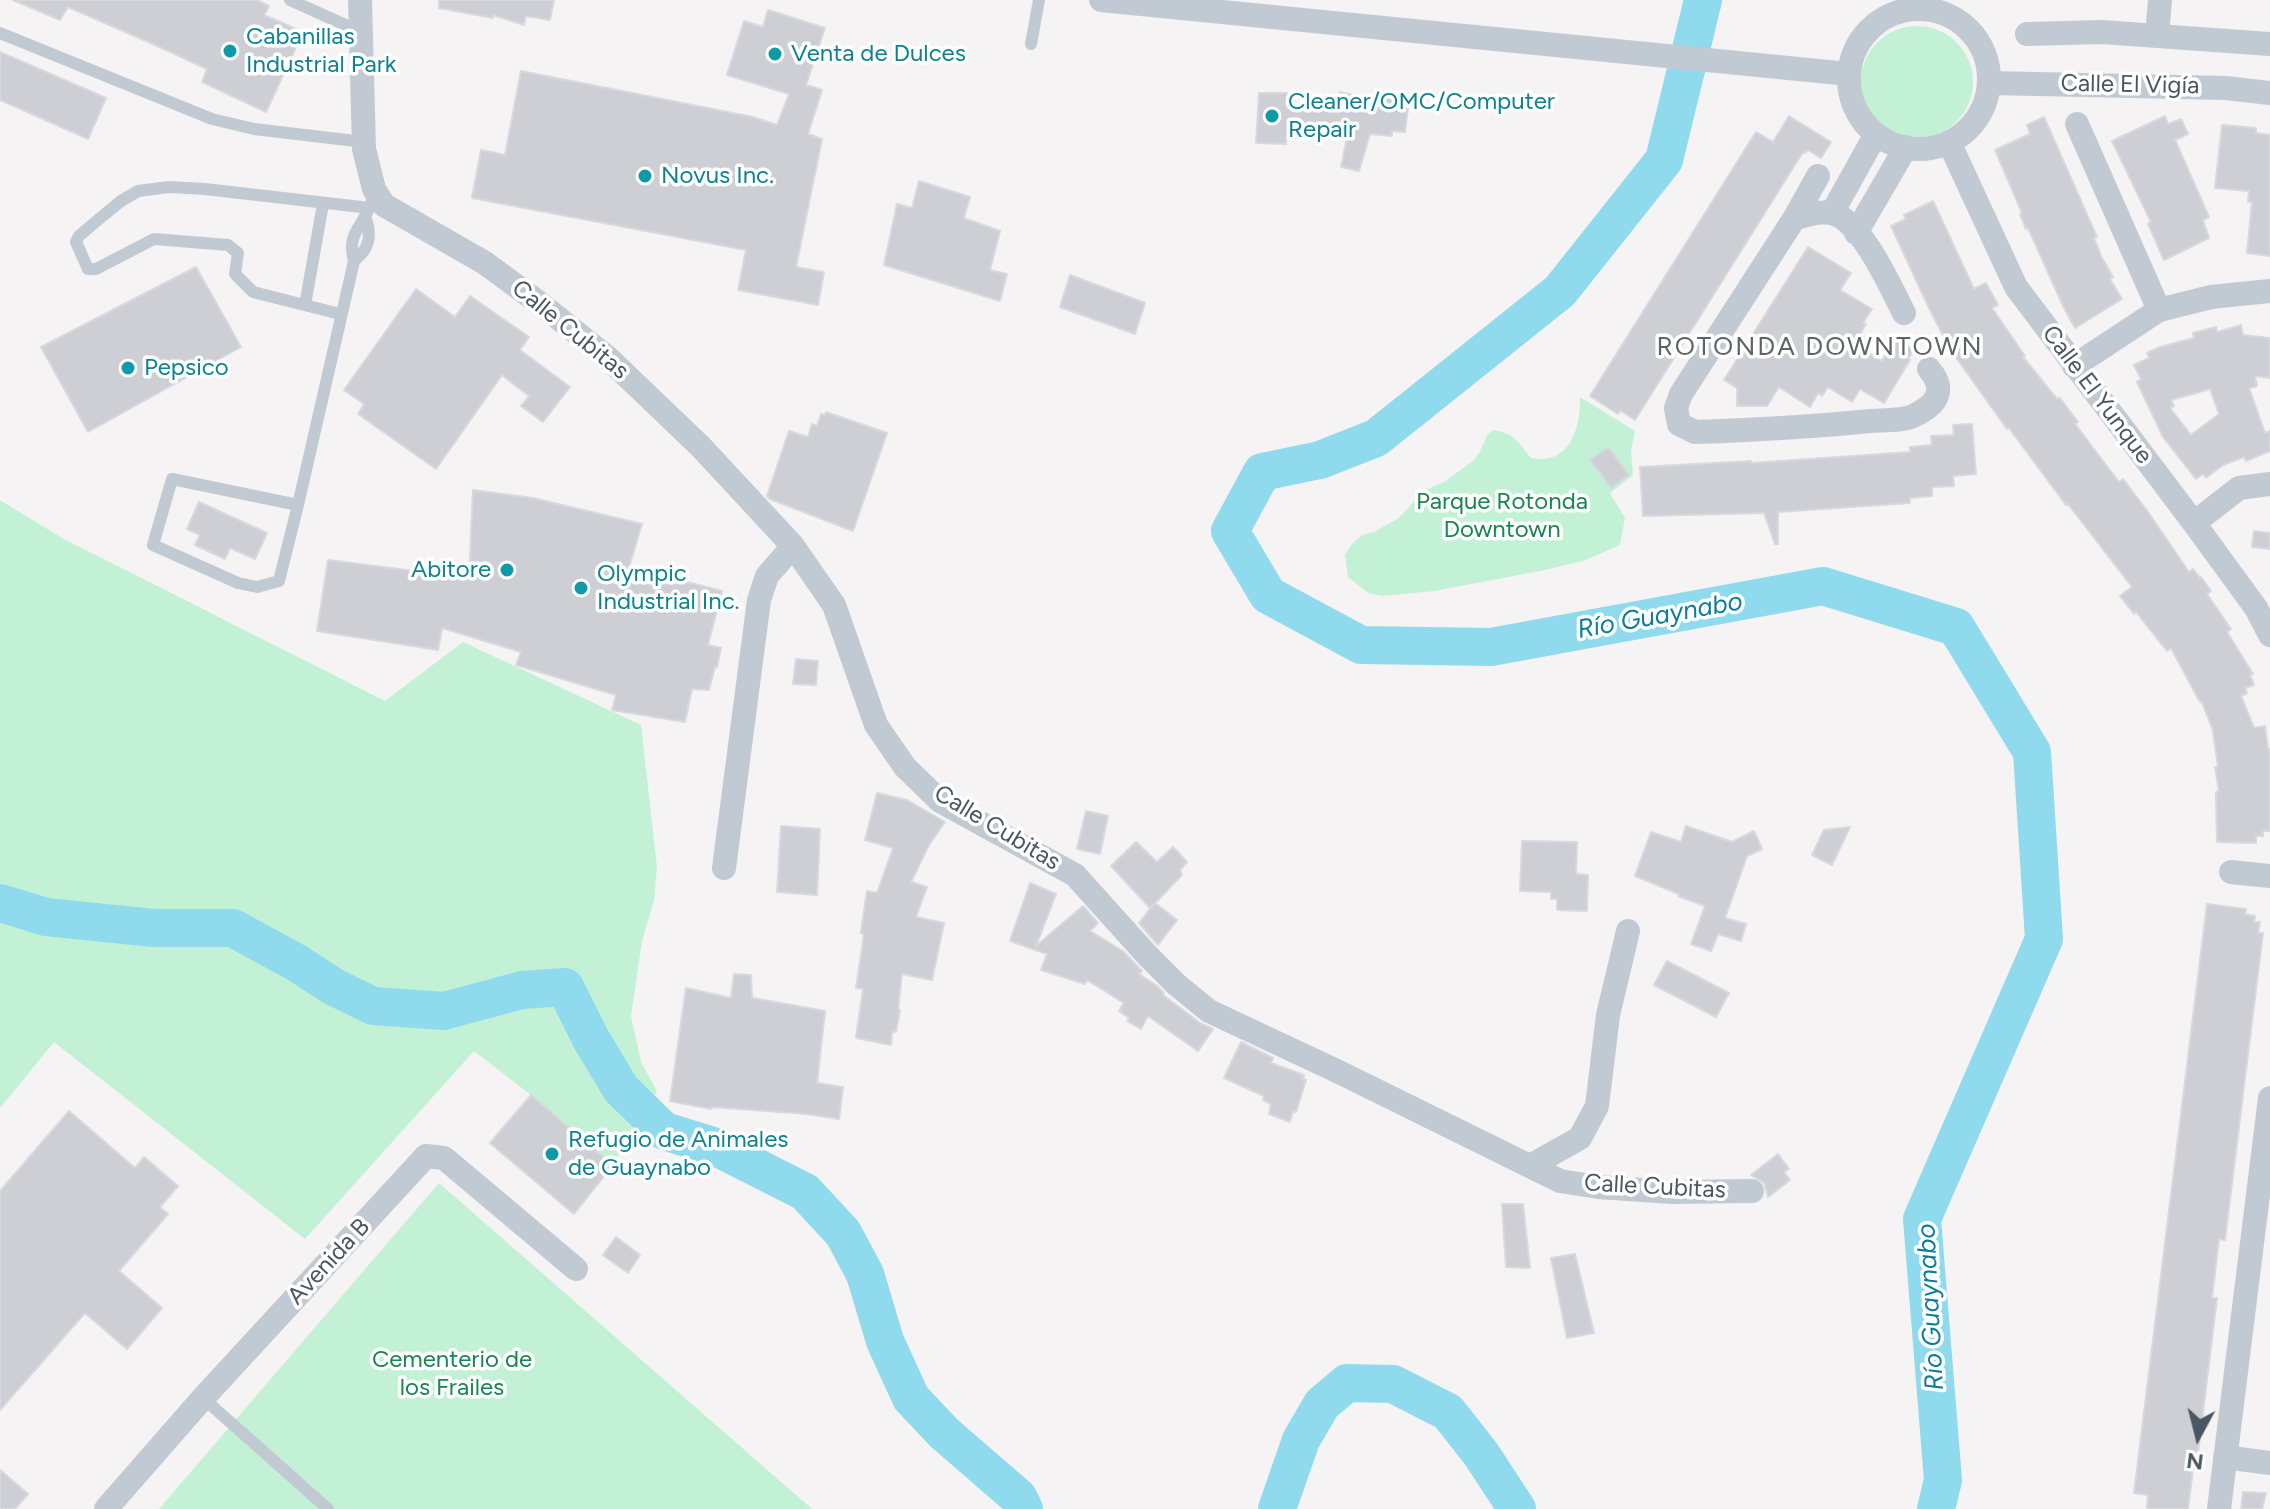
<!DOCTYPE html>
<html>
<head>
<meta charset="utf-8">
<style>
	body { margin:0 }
	#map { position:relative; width:2270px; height:1509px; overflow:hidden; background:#f5f3f3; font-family:Figtree,sans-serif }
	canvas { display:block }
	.north { position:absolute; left:2158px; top:1397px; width:80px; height:80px; -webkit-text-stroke:6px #fff; paint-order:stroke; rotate:187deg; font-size:22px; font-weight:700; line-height:32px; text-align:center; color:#4a5661 }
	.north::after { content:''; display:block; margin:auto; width:28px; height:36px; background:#4a5661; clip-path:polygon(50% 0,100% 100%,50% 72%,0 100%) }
</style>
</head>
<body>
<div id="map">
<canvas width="2270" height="1509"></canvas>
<div class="north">N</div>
</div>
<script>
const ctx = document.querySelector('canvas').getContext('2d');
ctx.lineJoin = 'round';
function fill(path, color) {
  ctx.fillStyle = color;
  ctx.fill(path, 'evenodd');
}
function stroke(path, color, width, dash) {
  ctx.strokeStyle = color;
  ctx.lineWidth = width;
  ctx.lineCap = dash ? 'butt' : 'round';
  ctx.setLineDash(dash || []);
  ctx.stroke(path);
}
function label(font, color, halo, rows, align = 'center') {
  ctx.font = font + ' Figtree,sans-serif';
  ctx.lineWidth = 7;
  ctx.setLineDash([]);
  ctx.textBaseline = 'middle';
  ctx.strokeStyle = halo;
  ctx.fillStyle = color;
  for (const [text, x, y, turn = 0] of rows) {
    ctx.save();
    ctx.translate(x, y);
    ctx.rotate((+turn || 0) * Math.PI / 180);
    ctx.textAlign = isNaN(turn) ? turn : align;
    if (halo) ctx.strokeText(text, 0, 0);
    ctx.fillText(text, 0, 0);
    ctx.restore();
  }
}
const green = new Path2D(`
	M1861 82a56 56 0 1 1 112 0a56 56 0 1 1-112 0Z
	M1580,397l55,34 -4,20 2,24 -23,18 15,25 -5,27 -34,15 -41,10 -111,21 -52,5 -14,-3 -20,-16 -3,-22 7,-11 10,-9 12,-3 25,-14 24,-27 21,-9 29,-21 6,-8 9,-19 5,-4c22,3 25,13 38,28 39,8 50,-31 49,-61z
	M0,500l62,38 323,163 78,-59 178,83 16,142 -3,33 -12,41 -11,75 10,46 16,29 -44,74 -82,-70 -57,-44 -169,188 -251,-197 -54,66z
	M439,1183l373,326h-653z`);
const river = new Path2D(`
	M1703,0l-39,160 -104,131 -184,147 -56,22 -58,12 -32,59 38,64 93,50 130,2 332,-61 133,41 76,125 12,187 -122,280 21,261 -7,29
	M0,903l46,14 107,11h80l64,35 37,24 39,19 71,5 78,-21 43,-3 26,52 30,50 43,42 52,16 89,45 38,41 22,41 20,67 26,57 33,35 74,64 6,12
	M1277,1509l24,-69 21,-36 25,-21 46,1 55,28 33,42 36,55`);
const building = new Path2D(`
	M13,0h244l12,6 -5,9 39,17 -37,80 -64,-30 5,-13 -54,-25 -85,-37 -8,13z
	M439,0h115l-4,20 -24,-4 -2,9 -31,-10v3l-54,-10z
	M768,10l57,18 -19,57 16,5 -14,44 14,5 -26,128 28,5 -6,33 -80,-15 8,-40 -274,-52 9,-48 24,5 16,-84 232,46 24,8 12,-31 -62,-19 17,-54 19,6z
	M0,52l106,46 -18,41 -88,-39z
	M1340,92l39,9v-6l30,3 -4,34 -13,-1v5l-22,-2 -11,37 -18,-4 6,-29h-61v6l-30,-1 3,-50h28v15l49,1z
	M1789,116l42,26 -10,16 -13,-8 -3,3 -2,-1 -168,268 -15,-10 -2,4 -28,-18 166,-264 17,10z
	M2165,116l3,8 13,-5 7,15 -13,6 34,77 -6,3 6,18 -45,22 -16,-36 3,-2 -39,-81z
	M2044,117l53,120 -3,1 8,20 11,19 -3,2 12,20 -47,29 -11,-20 -36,-80 -2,1 -6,-15 2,-1 -27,-63 35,-16 -3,-9z
	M2222,125l34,3v5l14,2v121l-23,-3 5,-51h-4l1,-11 -34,-3z
	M919,181l51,16 -6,21 36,13 -10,39 17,4 -7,27 -116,-36 13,-61 15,4z
	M1933,201l41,88 12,-6 12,22 -6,3 33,48 -2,1 34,42 3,-1 18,24 -3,2 44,58 4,-3 25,33 41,60 4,-3 7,9 1,-1 10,14 -4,3 24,35 -4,3 26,42 -3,1 4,10 -9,3 2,5 -6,3 13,32 11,-2 3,23h2v82h-7v5h-7v7l-39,-1 -1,-50h3l-4,-25h3l-5,-36 -11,-29h-2l-29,-54 -4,3 -31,-39 -2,2 -14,-18 12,-9 -64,-83 -2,1 -57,-77 -2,1 -57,-80 -21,-41 -38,-82 15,-7 -2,-4z
	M1808,247l43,26 -11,17 32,19 -9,14 3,1 -12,20 28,17 13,-22 19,11 -6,9 2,1 -26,43 -24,-14 -8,13 -24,-15 -6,9 -4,-3 -8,14 -31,-20 -12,19h-30v-18l-13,-8z
	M196,267l45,80 -153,85 -47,-85z
	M1070,275l75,28 -10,31 -75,-27z
	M416,289l39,28 15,-21 59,41 -9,13 50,37 -27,35 -22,-16 8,-10 -27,-21 -66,94 -78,-55 6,-10 -20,-14z
	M2241,325l2,10 27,3v40l-15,-2 2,10 -8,2 16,45 5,-2v20l-24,10 -2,-4 -21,8 -17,13 -3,-4 -7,5 -33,-42 -26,-55 4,-3 -7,-14 15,-7 -2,-5 13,-6 34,-9 -1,-5 23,-6 1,5zM2210,389l9,25 -28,21 -21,-27 4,-2 -3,-6z
	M826,412l61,21 -34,98 -83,-32 -3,-3 22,-65 19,6 4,-13 5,2 4,-12 4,1z
	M1972,424l4,50 -23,2 1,10 -22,1v9l-22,2v5l-132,9v32h-3l-11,-31 -121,3 -3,-49 111,-6v2l159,-11v-5l22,-2 -1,-9 23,-1 -1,-10z
	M1608,447l21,28 -18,13 -21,-28z
	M473,490l60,8 109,26 -13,43 93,24 -14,54 13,3 -4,19h-2l-6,23 -17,-1 -7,33 -73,-12 4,-15 -100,-30 5,-13 -79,-24 -4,22 -121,-19 11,-71 141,18z
	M199,502l68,31 -12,26 -25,-11 -5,11 -30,-14 5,-10 -13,-6z
	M2254,531l16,2v16l-18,-2z
	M796,659l22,2 -2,24 -23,-1z
	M877,793l30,7 38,22 -16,23 -18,37 16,5 -11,30 28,6 -12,57 -30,-6 -4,35 2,1 -4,22 -4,-1 -1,14 -35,-7 7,-49 -7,-1 8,-54 -3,-1 1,-9 5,-33 10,2 16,-45 -28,-8z
	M1086,811l22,5 -8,38 -23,-5z
	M781,826l39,3 -3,66 -40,-3z
	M1686,826l46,16 22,-11 8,18 -15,7 -22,62 21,6 -5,17 -23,-7 -7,17 -20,-7 14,-38 -27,-10 1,-2 -44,-18 16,-44 30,10z
	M1850,827l-18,38 -20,-10 12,-25z
	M1522,841l55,1 -1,32 12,1 -1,36 -30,-1v-11h-6v-7l-31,-1z
	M1136,842l21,20 16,-15 14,15 -7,8 2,5 -27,28 22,17 -19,25 -19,-22 14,-18 -3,3 -39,-42z
	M1030,883l26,11 -20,52 47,-40 15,17 -8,8 33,20 19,20 -3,3 18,12 7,7 -1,2 37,28 13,6 -15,22 -50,-35 -7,13 -14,-8 2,-3 -10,-7 5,-8 -37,-23 -2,4 -44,-14 6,-16 -37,-13z
	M2207,904l39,5 -1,5 10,2 -1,6h6l-2,11h5l-38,307 -6,-1 -7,59h5l-19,155h-3l-7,56h-41l1,-14 -14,-2z
	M1667,961l62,32 -13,24 -62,-32z
	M734,974l17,1 1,23 73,13 -8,72 26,4 -4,32 -32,-5 -95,-7 -1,2 -41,-8 16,-113 45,10z
	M1241,1042l32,16 -2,5 33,12 -1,4 3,1 -10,32 -3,-1 -3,11 -21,-8 2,-10 -8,-4 1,-4 -40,-18z
	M531,1095l82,70 -39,49 -84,-71z
	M69,1111l66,57 9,-11 34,29 -18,21 8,7 -49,57 43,37 -35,41 -42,-36 -85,97v-219z
	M1778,1154l11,15 -5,3 6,8 -22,17 -4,-14 -13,-8z
	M1502,1204h21l7,64 -24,-1z
	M616,1237l24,18 -12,18 -25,-18z
	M1575,1254l19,79 -27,5 -16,-80z
	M0,1470l28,24 -13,15h-15z
	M2243,1492l23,1 -4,16h-21z`);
const service = new Path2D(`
	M290,0l71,32
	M0,33l212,86 42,10 110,13
	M1031,44l8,-44
	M366,219c6,18 3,30 -12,42 -8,-29 9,-33 17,-58
	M305,305l18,-101
	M340,314l-87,-22 -18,-18 3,-21 -10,-8 -74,-6 -58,30h-8l-12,-27 3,-6 20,-17 22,-18 17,-10 31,-4 36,2 165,19
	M298,505l-19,76 -22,6 -19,-4 -85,-38 19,-66 126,26 56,-244
	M203,1398l125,111`);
const minor = new Path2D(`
	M360,0l4,149 10,40 10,16 101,58 57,42 65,52 94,90 92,99 41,59 42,120 29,42 35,34 135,74 72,80 30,30 32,26 130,61 221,109 38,6 74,5 80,-1
	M1101,0l748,74
	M1849 79a70 70 0 1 1 140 0a70 70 0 1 1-140 0Z
	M2027,34l75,-2 168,12
	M2157,36l3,-36
	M1989,83l237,5 44,5
	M2077,124l82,186
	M1949,142l67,145 178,236 62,85 14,27
	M1832,213l44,-79
	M1794,219l24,-43
	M1856,233l50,-86
	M1904,313c-13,-25 -43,-94 -73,-100 -12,-2 -26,2 -37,6l-113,175 -5,14 3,16 16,8c59,-2 117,-5 175,-11 13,-1 32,0 43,-5 24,-11 34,-26 16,-47
	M2074,366l85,-56 52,-13 59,-6
	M2194,523l45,-35 31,-4
	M724,868l35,-268 8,-24 26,-30
	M2231,872l39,4
	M1530,1166l50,-28 17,-32 11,-91 20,-84
	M2225,1457l45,6
	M106,1509l97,-111 223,-242 18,2 132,111
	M2219,1509l51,-411`);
const markers = [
	[230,51,8,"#0f9aa8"],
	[775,54,8,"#0f9aa8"],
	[1272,116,8,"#0f9aa8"],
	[645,176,8,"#0f9aa8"],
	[128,368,8,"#0f9aa8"],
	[507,570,8,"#0f9aa8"],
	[581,588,8,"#0f9aa8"],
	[552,1154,8,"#0f9aa8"]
];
const cultureNames = [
	["Cabanillas",246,37],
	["Industrial Park",246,65],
	["Venta de Dulces",791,54],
	["Cleaner/OMC/Computer",1288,102],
	["Repair",1288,130],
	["Novus Inc.",661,176],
	["Pepsico",144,368],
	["Abitore",491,570,"right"],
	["Olympic",597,574],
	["Industrial Inc.",597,602],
	["Refugio de Animales",568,1140],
	["de Guaynabo",568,1168]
];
const streetNames = [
	["Calle El Vigía",2130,85,1],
	["Calle Cubitas",570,330,39],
	["Calle El Yunque",2097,395,53],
	["Calle Cubitas",997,828,31],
	["Calle Cubitas",1655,1187,3],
	["Avenida B",329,1262,-47]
];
const parkNames = [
	["Parque Rotonda",1502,502],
	["Downtown",1502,530],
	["Cementerio de",452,1360],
	["los Frailes",452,1388]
];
const neighbourhoodNames = [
	["ROTONDA DOWNTOWN",1820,347]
];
const waterNames = [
	["Río Guaynabo",1660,616,-10],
	["Río Guaynabo",1931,1307,-93]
];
fill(green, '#c3f1d5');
stroke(river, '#90daee', 38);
fill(building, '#cdcfd5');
stroke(building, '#d7d9de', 2);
stroke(service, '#c1cad2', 12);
stroke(minor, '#c1cad2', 24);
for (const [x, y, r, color] of markers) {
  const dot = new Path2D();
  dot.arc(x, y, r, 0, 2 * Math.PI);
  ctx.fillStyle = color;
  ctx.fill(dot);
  stroke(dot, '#fff', 3);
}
label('24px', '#0d838f', '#fff', cultureNames, 'left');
label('24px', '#4a5661', '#fff', streetNames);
label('24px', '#17864f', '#fff', parkNames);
ctx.letterSpacing = '2px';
label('26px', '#5f6368', '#fff', neighbourhoodNames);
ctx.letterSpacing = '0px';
label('italic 26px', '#0c7c9b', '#fff', waterNames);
</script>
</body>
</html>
